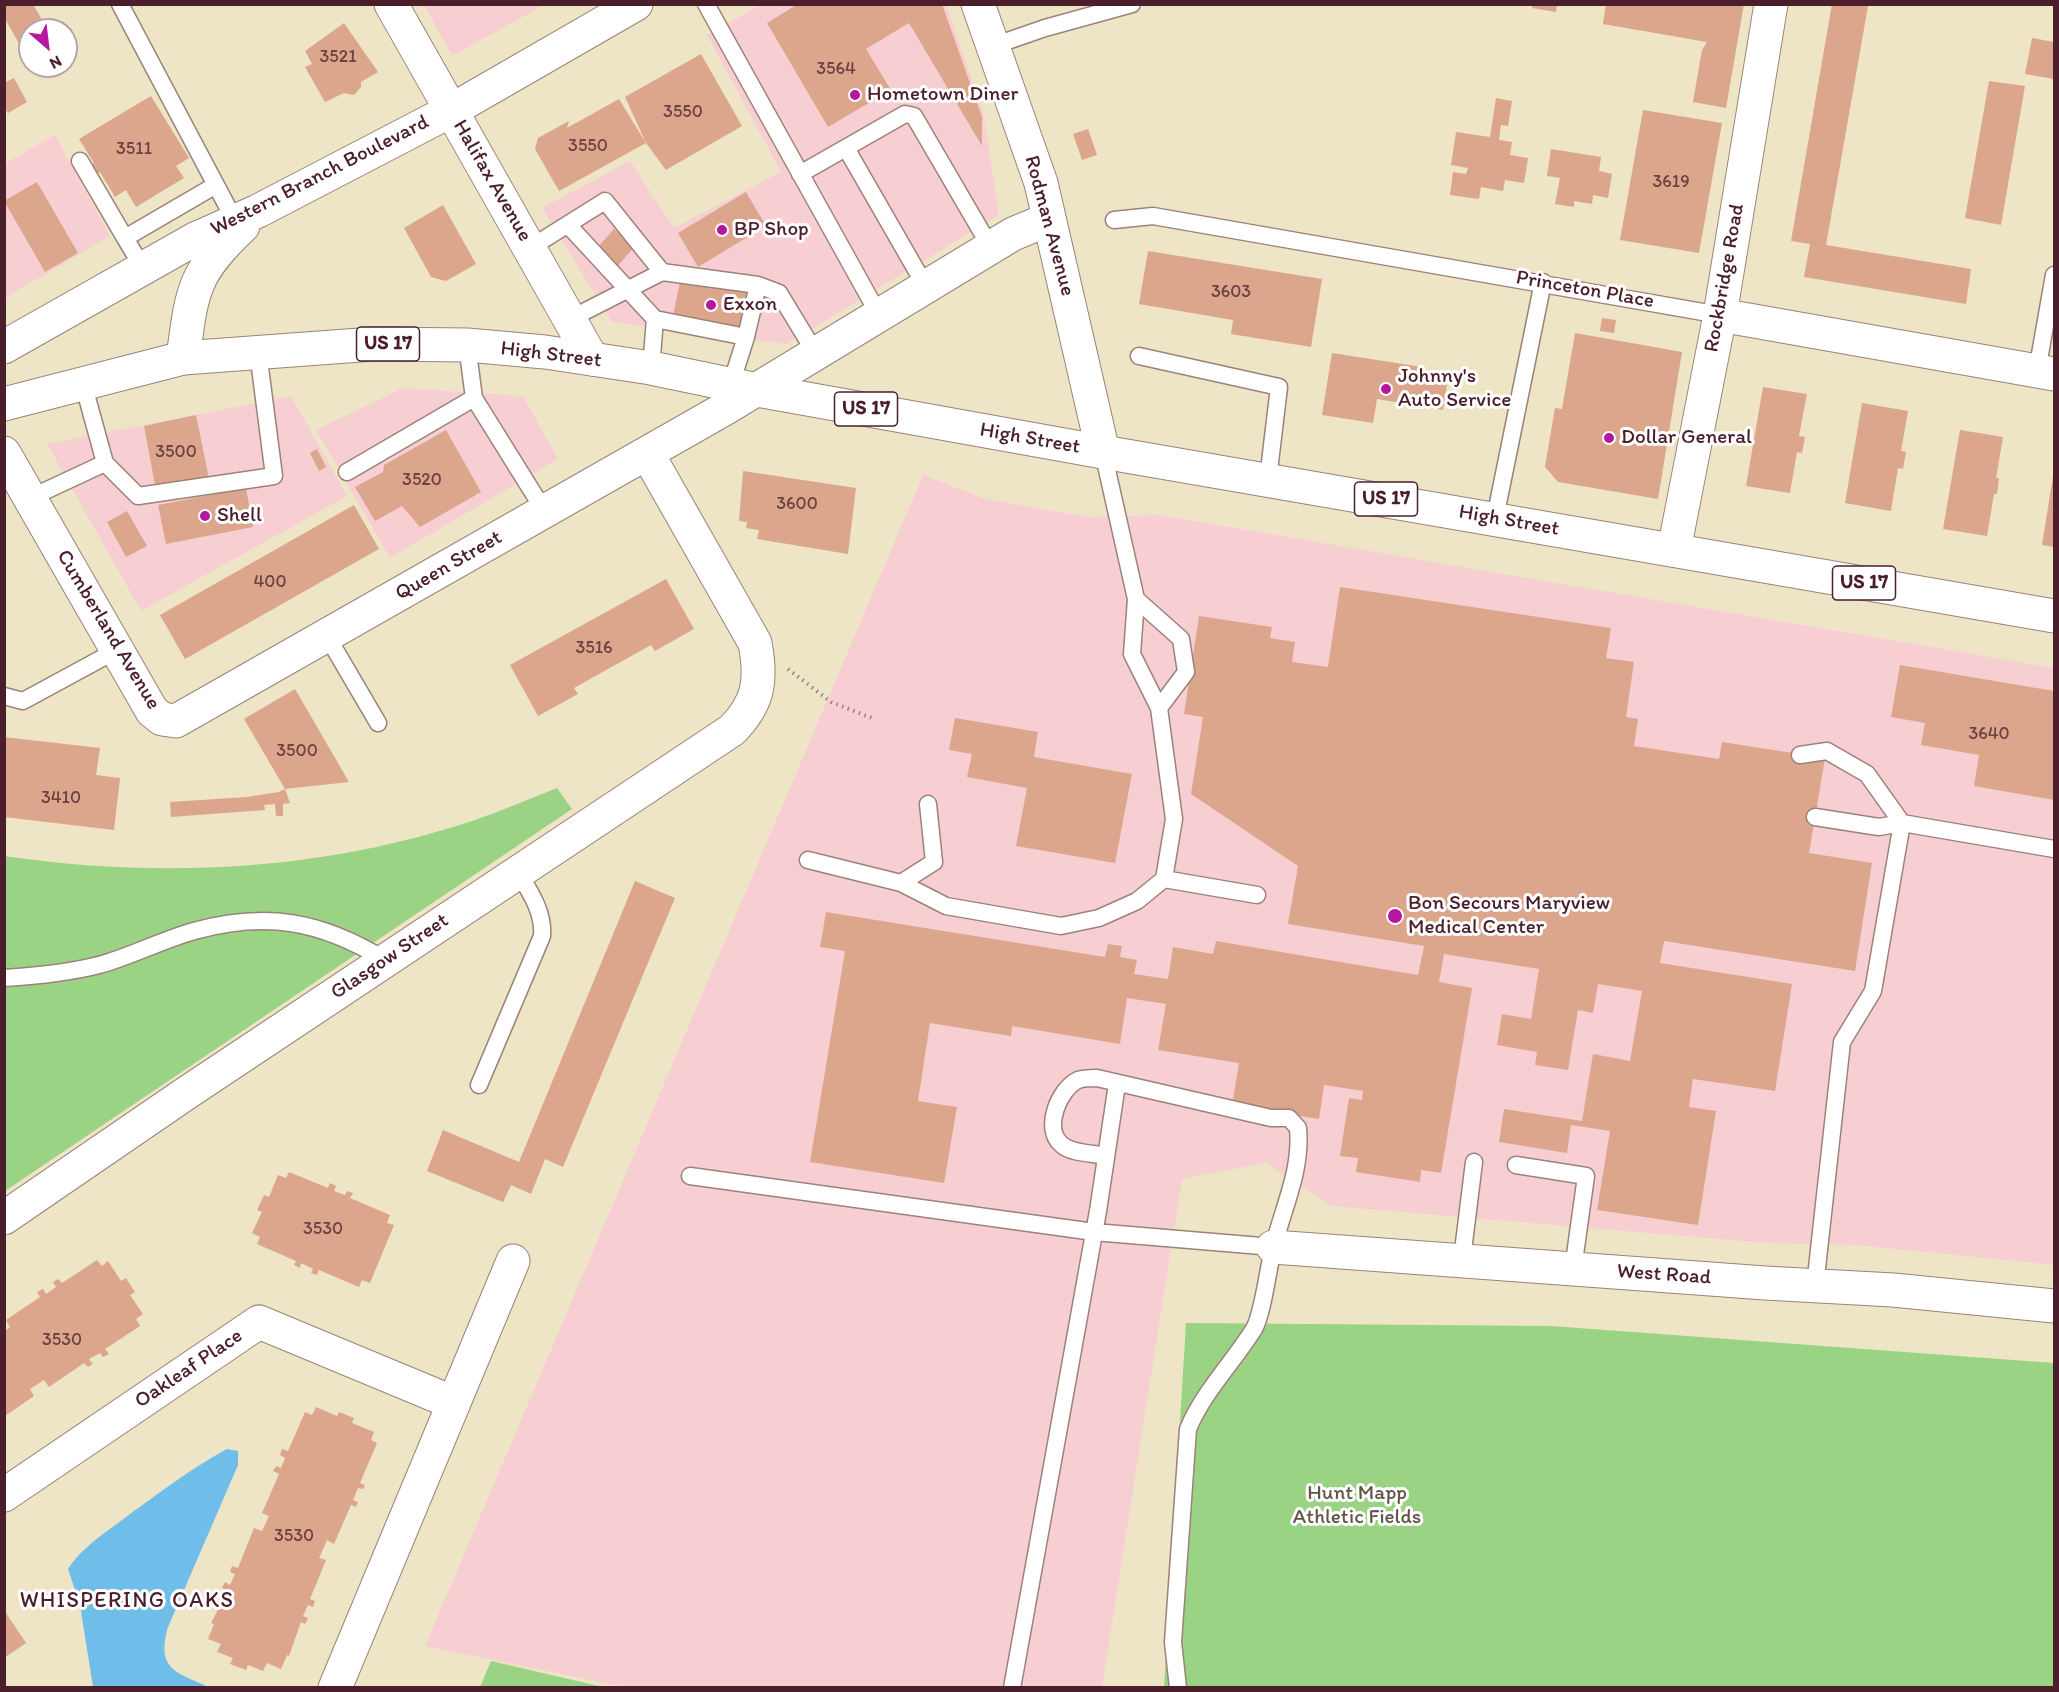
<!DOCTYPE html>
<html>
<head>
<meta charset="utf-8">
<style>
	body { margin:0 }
	#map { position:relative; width:2059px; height:1692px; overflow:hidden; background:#eee4c6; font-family:Itim,sans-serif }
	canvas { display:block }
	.frame { position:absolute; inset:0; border:6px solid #4a1f2b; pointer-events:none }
	.north { position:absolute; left:18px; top:18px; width:60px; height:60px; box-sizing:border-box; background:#fff; border:2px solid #b7a5aa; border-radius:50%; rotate:152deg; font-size:16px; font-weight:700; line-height:24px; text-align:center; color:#4a1f2b }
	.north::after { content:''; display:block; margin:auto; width:21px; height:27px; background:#b5179e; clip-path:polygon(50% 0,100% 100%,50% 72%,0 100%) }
</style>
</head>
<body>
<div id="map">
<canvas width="2059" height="1692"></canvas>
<div class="frame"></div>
<div class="north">N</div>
</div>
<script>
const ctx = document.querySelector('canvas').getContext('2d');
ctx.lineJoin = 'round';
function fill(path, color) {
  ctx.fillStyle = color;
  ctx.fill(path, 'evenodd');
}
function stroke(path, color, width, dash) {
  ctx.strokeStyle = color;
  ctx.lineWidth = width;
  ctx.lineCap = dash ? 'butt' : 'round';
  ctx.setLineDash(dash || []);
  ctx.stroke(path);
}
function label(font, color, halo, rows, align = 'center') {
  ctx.font = font + ' Itim,sans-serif';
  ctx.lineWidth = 6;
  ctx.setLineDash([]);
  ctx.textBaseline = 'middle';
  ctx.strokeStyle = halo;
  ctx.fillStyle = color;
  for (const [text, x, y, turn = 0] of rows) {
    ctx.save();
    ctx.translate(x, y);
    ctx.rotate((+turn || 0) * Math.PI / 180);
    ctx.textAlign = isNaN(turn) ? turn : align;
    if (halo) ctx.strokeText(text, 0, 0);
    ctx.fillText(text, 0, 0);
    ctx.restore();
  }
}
const built = new Path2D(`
	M946,4l38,112 15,99 -212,129 -175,-22 -70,-114 88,-47 44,67 107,-56 -74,-137 54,-30z
	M424,5h120l-92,51z
	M55,135l55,101 -105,62 -1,-134z
	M403,388l120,8 35,63 -168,99 -74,-128z
	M291,396l56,100 -206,115 -94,-167z
	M923,475l62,24 103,18 71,-2 895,153v597l-200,-20 -89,-2 -434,-37 -66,-43 -83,16 -80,508h-477l-200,-41z`);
const green = new Path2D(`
	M557,788l15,21 -567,382 -1,-335c158,23 317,15 468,-35 29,-10 57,-22 85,-33z
	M1186,1323l365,3 503,37v324l-890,1z
	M491,1661l112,26h-123z`);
const water = new Path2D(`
	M227,1449l11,2v14l-70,162c-12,42 7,45 41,60h-116l-13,-82 -12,-36c15,-23 40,-38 62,-55 32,-23 62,-46 97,-65z`);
const building = new Path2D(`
	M4,4h29l13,23 -16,3v12l-9,5 -17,-30z
	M798,4h144l40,113v29l-73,-123 -43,26 25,41 -63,37 -61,-104z
	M1533,4h24l-1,8 -24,-4z
	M1606,4h138l-18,104 -33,-6 9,-52 5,-8 -104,-18z
	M1832,4l36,2 -42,239 145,24 -5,35 -162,-27 6,-33 -19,-3z
	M344,23l34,49 -17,10v5l-7,8 -10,-2 -19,9 -20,-35 7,-3 -7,-13z
	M2032,38l22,4v37l-29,-5z
	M701,54l41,72 -76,44 -20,-27 -21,-46z
	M14,78l13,24 -19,11 -4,-6v-24z
	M1989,81l36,5 -24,139 -36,-7z
	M151,96l38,62 -13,8 8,12 -48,29 -10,-17 -11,7 -15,-25 -5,4 -6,-10 5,-3 -15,-24z
	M1496,98l16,3 -4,25 -7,-1 -2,15 13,2 -2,13 18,3 -4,25 -19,-3 -2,11 -22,-4 -2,12 -29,-4 3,-23 13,2 2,-6 -17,-3 5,-33 34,5z
	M619,99l27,44 -87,48 -24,-42 3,-11 31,-17 -2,7z
	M1643,110l79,13 -23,130 -79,-13z
	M1088,129l9,26 -15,5 -9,-26z
	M1551,149l50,8 -2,14 13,3 -4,24 -15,-3 -1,9 -18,-3v6l-19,-3 5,-26 -13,-2z
	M37,182l41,71 -33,19 -41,-71z
	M746,192l20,34 -68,41 -20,-34z
	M443,205l33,59 -30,17 -15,-4 -27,-49z
	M614,229l20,18 -18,21 -20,-19z
	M1148,251l174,28 -11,68 -80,-13 2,-14 -94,-16z
	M680,281l68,12 -6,36 -69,-12z
	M1602,318l14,2 -2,13 -14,-2z
	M1575,333l107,19 -24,147 -100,-17 -13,-15 10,-59 7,1z
	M1332,353l90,14 -1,7 27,4 -5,32 -66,-11 -4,24 -51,-8z
	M1763,387l44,7 -8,42 6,1 -3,16 -5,-1 -7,41 -44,-7z
	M1862,403l46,8 -7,40 5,1 -3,17 -5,-1 -7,43 -46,-8z
	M196,415l13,64 -53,11 -12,-64z
	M446,430l35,62 -61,35 -18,-21 -27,15 -20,-34 28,-15 1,-7z
	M1960,430l43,7 -7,41h3l-2,16h-3l-7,42 -44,-7z
	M317,449l9,18 -7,4 -9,-18z
	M743,471l113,17 -8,66 -91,-15 2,-9 -13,-2 1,-6 -8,-1z
	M2053,476h1v71l-12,-2z
	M246,488l7,39 -87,17 -8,-39z
	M354,505l25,44 -194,110 -25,-44z
	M127,511l20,35 -21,11 -19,-35z
	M666,579l28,50 -39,22 -4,-6 -77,43 4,6 -40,22 -28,-51z
	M1340,587l271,41 -5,30 28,4 -8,55 12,2 -4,27 85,13 3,-17 103,16 -16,95 63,10 -17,108 -191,-30 -4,22 132,21 -17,107 -82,-12 -4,28 27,4 -18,114 -101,-15 13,-79 -39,-6 -4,28 -68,-11 5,-33 78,12 11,-67 37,7 12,-70 -44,-7 -5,29 -15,-3 -10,60 -33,-5 2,-13 -40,-7 5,-31 29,5 8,-50 -95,-15 -5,28 33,6 -31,185 -20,-3 -1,12 -64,-10 2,-14 -18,-2 9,-58 13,2 1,-9 -39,-6 -5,34 -87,-14 7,-42 -81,-13 8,-46 -39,-6 -7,46 -108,-18 -1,10 -81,-13 -12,78 39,6 -13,76 -134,-21 35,-211 -25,-4 6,-35 279,45 3,-13 14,2 -2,11 17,3 -3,14 34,5 5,-32 40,7 3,-13 202,34 6,-29 -136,-22 10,-58 -107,-72 12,-77 -19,-3 15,-98 73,11 -2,11 25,4 -3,20 36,5z
	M1900,665l154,26v109l-80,-14 5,-31 -58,-10 4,-22 -34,-6z
	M295,689l14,24 40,69 -64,7 -41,-70z
	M955,718l83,14 -4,25 98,17 -17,89 -99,-17 11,-58 -60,-11 5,-23 -23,-4z
	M4,737l96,11 -4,27 24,3 -6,52 -110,-13z
	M285,789l5,14 -7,1v12h-7l-1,-12 -11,1 1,5 -94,7 -1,-15 77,-5 32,-5z
	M635,881l40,17 -112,269 -18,-8 -14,35 -20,-9 -8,17 -76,-31 16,-41 76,32z
	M289,1172l39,16 2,-5 6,3 -2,5 11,4 2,-4 6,2 -3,5 40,17 -3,8 7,2 -24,58 -8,-3 -3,7 -40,-17 -2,5 -6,-2 2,-4 -12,-6 -1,5 -6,-3 2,-4 -39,-17 3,-7 -8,-4 10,-21 -5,-2 7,-15 5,2 9,-22 8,3z
	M97,1260l5,6 6,-5 13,20 5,-3 9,14 -5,3 13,19 -7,5 4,7 -35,23 4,5 -6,3 -3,-4 -11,6 4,5 -5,3 -4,-4 -35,24 -5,-7 -14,9 4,7 -29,20v-85l5,-4 -4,-7 34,-23 -3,-5 6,-3 3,5 10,-7 -3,-5 5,-3 4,4z
	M316,1407l21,9 2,-4 15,6 -2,5 22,9 -3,8 6,3 -17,40 5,2 -2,4 -5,-1 -5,12 5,2 -2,5 -5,-2 -17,39 -7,-4 -8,18 7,2 -16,39 5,2 -2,6 -5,-2 -5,11 5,2 -3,6 -4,-2 -12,34 -2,-1 -6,14 -14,-6 -4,8 -15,-6 -2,5 -16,-6 3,-6 -16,-6 4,-8 -13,-5 6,-15 -3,-1 17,-33 -6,-2 3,-6 5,3 5,-11 -5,-2 2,-6 6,2 16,-40 8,3 7,-15 -7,-3 17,-39 -6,-3 3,-5 5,2 4,-10 -5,-3 2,-6 6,2 17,-39 7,3z
	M4,1610l22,33 -22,15z`);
const path = new Path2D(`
	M788,669l43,33 41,16`);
const lane = new Path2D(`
	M120,4l115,217
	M706,4l173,311
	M993,46l52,-18 87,-24
	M846,148l80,139
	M80,161l45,77 91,-53
	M800,174l105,-60 9,2 77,132
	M1114,220l39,-4 567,99
	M569,226l86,93
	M125,238l18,30
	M530,248l75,-47 57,71
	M570,319l92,-47 96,13
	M467,345l7,53 71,114
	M1139,356l140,31 -11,92
	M651,368l4,-49 91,18 12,-52 21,8 37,61
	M2037,371l17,-96
	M731,384l15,-47
	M105,463l33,33 136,-20 -16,-124
	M347,472l127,-74
	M30,498l75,-35 -22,-80
	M1495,518l48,-236
	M1136,599l45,40 5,33 -27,36
	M327,636l51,87
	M4,696l19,5 94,-51
	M1800,755l27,-4 40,23 35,49 -23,4 -64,-10
	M808,860l93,23 45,23 115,20 38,-8 38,-17 27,-22 10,-60 -15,-111 -27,-54 4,-55 -33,-147
	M1164,879l93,16
	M901,883l33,-21 -6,-58
	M4,978c32,-2 64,-5 95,-13 33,-9 63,-25 95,-34 73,-20 127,-10 191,29
	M479,1085l63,-149c2,-24 -12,-44 -24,-64
	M1106,1156c-13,-3 -35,-2 -45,-12 -18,-16 -2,-55 17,-64 5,-2 13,-2 19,-2l174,40h18l9,10c4,43 -15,79 -25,121 -5,20 -10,64 -19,80 -22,35 -50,62 -66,100l-15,213 5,46
	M1516,1165l70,11 -13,93
	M690,1176l404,56 179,15
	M1462,1259l12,-97
	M1815,1286l27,-244 31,-51 29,-168 152,26
	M1012,1688l86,-477 19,-127`);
const street = new Path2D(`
	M391,4l201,355
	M1720,315l334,59
	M4,453l148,258 10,8 14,2 550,-313 287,-174 36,-15
	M1674,550l46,-235 51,-311
	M4,1218l181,-124 547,-364c27,-27 30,-50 23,-87l-108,-190
	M1273,1247l492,36 128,7 161,16
	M4,1495l255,-173 195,81
	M335,1688l178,-427`);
const secondary = new Path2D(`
	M978,4l63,179 62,269
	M4,347l191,-108 63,-28 194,-101 184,-106
	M183,358c9,-67 9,-84 60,-132`);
const primary = new Path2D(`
	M4,404l179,-46 191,-14 93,1 78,7 106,16 106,22 346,62 951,164`);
const markers = [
	[855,95,6,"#b5179e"],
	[722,230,6,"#b5179e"],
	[711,305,6,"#b5179e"],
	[1386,389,6,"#b5179e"],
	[1609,438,6,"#b5179e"],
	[205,516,6,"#b5179e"],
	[1395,916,8,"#b5179e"]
];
const numberNames = [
	["3521",338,57],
	["3564",836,69],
	["3550",683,112],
	["3550",588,146],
	["3511",134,149],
	["3619",1671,182],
	["3603",1231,292],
	["3500",176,452],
	["3520",422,480],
	["3600",797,504],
	["400",270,582],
	["3516",594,648],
	["3640",1989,734],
	["3500",297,751],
	["3410",61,798],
	["3530",323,1229],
	["3530",62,1340],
	["3530",294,1536]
];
const shields = [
	[388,344,63],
	[866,409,63],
	[1386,499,63],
	[1864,583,63]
];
const shieldNames = [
	["US 17",388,344],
	["US 17",866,409],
	["US 17",1386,499],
	["US 17",1864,583]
];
const poiNames = [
	["Hometown Diner",867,95],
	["BP Shop",734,230],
	["Exxon",723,305],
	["Johnny's",1398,377],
	["Auto Service",1398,401],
	["Dollar General",1621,438],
	["Shell",217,516],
	["Bon Secours Maryview",1408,904],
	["Medical Center",1408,928]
];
const streetNames = [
	["Western Branch Boulevard",320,176,-27],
	["Halifax Avenue",492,181,60],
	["Rodman Avenue",1049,226,75],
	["Rockbridge Road",1725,278,-80],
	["Princeton Place",1585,290,10],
	["High Street",551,355,7],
	["High Street",1030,439,10],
	["High Street",1509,521,10],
	["Queen Street",449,566,-30],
	["Cumberland Avenue",108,630,59],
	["Glasgow Street",390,957,-34],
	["West Road",1664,1275,4],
	["Oakleaf Place",189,1369,-34]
];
const parkNames = [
	["Hunt Mapp",1357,1494],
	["Athletic Fields",1357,1518]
];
const neighbourhoodNames = [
	["WHISPERING OAKS",127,1601]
];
fill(built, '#f7cfd3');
fill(green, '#9bd385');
fill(water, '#6fbeea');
fill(building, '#dba68b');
stroke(lane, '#9c8278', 19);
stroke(street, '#9c8278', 35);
stroke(secondary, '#9c8278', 35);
stroke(primary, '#9c8278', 35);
stroke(path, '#9c8278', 4, [1.5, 4.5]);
stroke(lane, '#fff', 16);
stroke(street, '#fff', 33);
stroke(secondary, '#fff', 33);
stroke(primary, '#fff', 33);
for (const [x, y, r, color] of markers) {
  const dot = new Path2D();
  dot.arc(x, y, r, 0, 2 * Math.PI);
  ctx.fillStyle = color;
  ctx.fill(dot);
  stroke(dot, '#fff', 2);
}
label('18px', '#6e4143', null, numberNames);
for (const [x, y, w] of shields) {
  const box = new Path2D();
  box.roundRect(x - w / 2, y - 17, w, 34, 4.5);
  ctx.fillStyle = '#fff';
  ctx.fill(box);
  stroke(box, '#4a1f2b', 1.5);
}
label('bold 20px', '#4a1f2b', null, shieldNames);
label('21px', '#4a1f2b', '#fff', poiNames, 'left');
label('21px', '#4a1f2b', '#fff', streetNames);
label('21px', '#625546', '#fff', parkNames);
ctx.letterSpacing = '1.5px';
label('22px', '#4a1f2b', '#fff', neighbourhoodNames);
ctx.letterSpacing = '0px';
</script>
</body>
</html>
